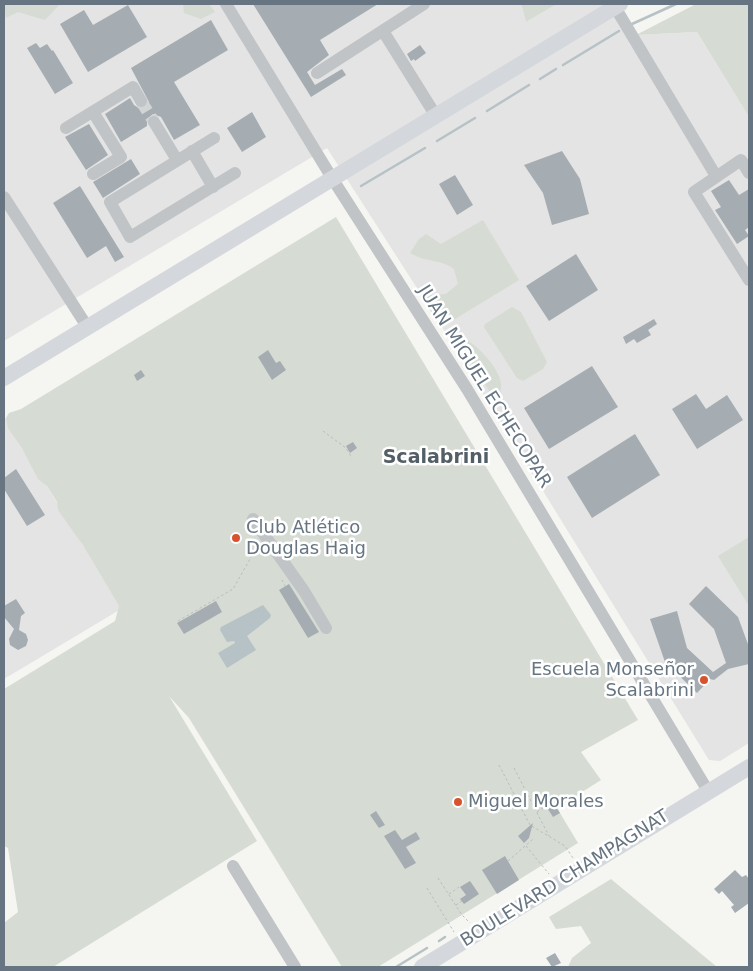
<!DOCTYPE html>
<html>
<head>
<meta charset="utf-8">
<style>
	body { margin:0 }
	#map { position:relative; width:753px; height:971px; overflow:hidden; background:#f5f5f2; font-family:"DejaVu Sans",sans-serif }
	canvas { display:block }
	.frame { position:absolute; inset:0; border:5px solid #667581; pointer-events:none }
</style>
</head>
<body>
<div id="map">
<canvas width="753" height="971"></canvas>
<div class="frame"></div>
</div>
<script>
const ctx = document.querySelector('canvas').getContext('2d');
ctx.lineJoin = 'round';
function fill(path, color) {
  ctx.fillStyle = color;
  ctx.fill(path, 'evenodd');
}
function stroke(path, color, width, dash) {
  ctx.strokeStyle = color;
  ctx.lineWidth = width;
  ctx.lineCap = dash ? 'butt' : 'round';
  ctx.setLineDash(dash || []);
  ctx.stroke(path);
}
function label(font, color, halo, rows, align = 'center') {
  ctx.font = font + ' "DejaVu Sans",sans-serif';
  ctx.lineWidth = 5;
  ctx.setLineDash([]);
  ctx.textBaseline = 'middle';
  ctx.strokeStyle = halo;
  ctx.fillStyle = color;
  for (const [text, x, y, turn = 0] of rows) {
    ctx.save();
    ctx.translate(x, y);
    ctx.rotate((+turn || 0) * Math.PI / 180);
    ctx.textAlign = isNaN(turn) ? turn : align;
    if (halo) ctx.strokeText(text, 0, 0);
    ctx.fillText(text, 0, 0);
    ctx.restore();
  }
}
const built = new Path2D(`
	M4,4h517l5,18 31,-18h61l18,31 61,-3 52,85v626l-29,18 -11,-1 -267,-433 -115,-179 -323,193z
	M6,418l115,191 -117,70v-260z`);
const green = new Path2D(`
	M4,4h56l-15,16 -27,-8 -12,6z
	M183,4h26l6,8 -14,7 -17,-6z
	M521,4h36l-31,18z
	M696,4h53v113l-52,-85 -61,3z
	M336,217l302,503 -57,32 20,28 -44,28 21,35 -200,124h-36l-153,-249 -20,-22 88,145 -204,126h-49v-44l14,-11 -10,-64 -4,-2v-157l111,-68 4,-15 -37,-62 -24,-34 -1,-8 -10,-16 -9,-7 -16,-31 -14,-20 -2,-10 3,-5 12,-4z
	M483,220l36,60 -77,47 -22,-31 26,-2 12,-10 -4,-15c-16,-11 -27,-6 -44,-16l9,-14 7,-5 15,10z
	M512,307l9,5 26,50 -4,7 -20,12 -6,-3 -33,-51 1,-3z
	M463,337c17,10 53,46 32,63l-38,-60z
	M749,537v69l-31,-50z
	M611,879l106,88h-149l4,-9 19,-15 -10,-17 -25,3 -7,-12z`);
const water = new Path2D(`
	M263,605l8,10 -1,3 -23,18 9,14 -29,18 -9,-15 17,-10 -1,-2 -7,1 -7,-12 1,-3z`);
const stream = new Path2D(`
	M632,24l44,-20
	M563,65l56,-34
	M540,79l16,-10
	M487,111l42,-26
	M437,141l38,-23
	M361,186l64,-38
	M439,941l6,-4
	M396,967l31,-19`);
const building = new Path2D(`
	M253,4h125l-58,36 9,15 -22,17 8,13 27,-16 4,6 -35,22z
	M128,5l19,32 -59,35 -28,-48 24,-14 9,15z
	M211,20l17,30 -54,32 26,43 -26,15 -13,-23 -8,-3 -6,5v7l-26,16 -16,-28 25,-16 4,7 6,4 5,-1 4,-6 -18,-34z
	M36,43l4,5 7,-4 5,7 1,-1 20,33 -18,11 -28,-46z
	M420,45l6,8 -11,8 -1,-2 -3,2 -4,-7z
	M252,112l14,25 -24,15 -15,-24z
	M89,124l19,31 -22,15 -21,-33z
	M562,151l18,28 9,35 -37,11 -9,-32 -19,-28z
	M131,159l9,15 -37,24 -10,-16z
	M455,175l18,30 -16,10 -18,-31z
	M729,180l10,15 10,-6v38l-4,3 4,6 -12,8 -22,-34 6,-3 -10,-16z
	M80,186l44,71 -9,5 -9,-16 -19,12 -34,-55z
	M576,254l22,36 -49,31 -23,-35z
	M654,319l3,5 -9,6 3,5 -14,8 -3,-4 -8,5 -3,-7z
	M268,350l8,13 4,-2 6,9 -14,10 -14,-23z
	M592,366l26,41 -69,42 -25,-41z
	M141,370l4,6 -8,5 -3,-6z
	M696,394l10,15 21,-14 16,25 -46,29 -25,-40z
	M635,434l25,41 -68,43 -25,-41z
	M353,442l4,6 -7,5 -4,-7z
	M16,469l29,46 -18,11 -23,-37v-11z
	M289,584l30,48 -11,6 -29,-48z
	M706,586l32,31 11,30v17l-21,5 -14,11 -4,-1 -13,14 -32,-31 -15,-43 27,-8 10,37 26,24 13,-9 -12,-34 -25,-25z
	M16,599l9,14 -4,3 -2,14 7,4 2,6 -2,6 -8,4 -8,-5 -1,-6 5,-10 -10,-12v-11z
	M216,601l6,11 -38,22 -7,-11z
	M549,796l11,17 -7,4 -11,-17z
	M376,811l9,14 -6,3 -9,-13z
	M533,823l-4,15 -5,5 -6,-7z
	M395,830l7,10 14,-8 4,7 -14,8 10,16 -11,6 -21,-33z
	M505,856l14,24 -22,14 -15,-24z
	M735,870l7,7 4,-2 3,4v24l-14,10 -4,-6 3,-2 -12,-14 -3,3 -5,-5z
	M470,881l9,13 -15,10 -4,-5 6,-4 -6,-8z
	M555,953l6,10 -9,4 -6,-9z`);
const minorTunnel = new Path2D(`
	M141,101l13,21`);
const path = new Path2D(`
	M323,431l23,17 6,10
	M282,580l3,6
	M178,621l55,-32 25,-44
	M499,765l31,60 35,21 8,12
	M514,768l35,68
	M537,812l9,-6
	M526,846l23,28
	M508,861l25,-22
	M438,878l24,37 8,8
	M427,888l27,44
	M449,894l10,-7
	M456,905l6,-4`);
const minor = new Path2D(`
	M226,4l106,174 135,211 241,402
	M615,7l101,169
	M383,31l53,85
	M317,73l107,-69
	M93,112l28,45 -28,17
	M154,122l23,38
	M66,128l67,-41 8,14
	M214,138l-104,64 20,35 105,-64
	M192,151l21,36
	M749,173l-8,-13 -47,32 55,88
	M4,197l84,131
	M253,519l51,72 22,37
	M233,866l62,101`);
const major = new Path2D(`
	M4,378l616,-374
	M422,967l327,-200`);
const markers = [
	[236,538,5,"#d8522e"],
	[704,680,5,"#d8522e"],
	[458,802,5,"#d8522e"]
];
const streetNames = [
	["JUAN MIGUEL ECHECOPAR",484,387,58],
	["BOULEVARD CHAMPAGNAT",565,879,-32]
];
const poiNames = [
	["Club Atlético",246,528],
	["Douglas Haig",246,549],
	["Escuela Monseñor",694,670,"right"],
	["Scalabrini",694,691,"right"],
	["Miguel Morales",468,802]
];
const neighbourhoodNames = [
	["Scalabrini",436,458]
];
fill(built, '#e3e4e3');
fill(green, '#d6dcd3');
fill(water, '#b7c2c6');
stroke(stream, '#b7c2c6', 2.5);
fill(building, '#a6adb2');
stroke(minorTunnel, '#d1d5d6', 12, [12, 6]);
stroke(path, '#babcbe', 1, [2.5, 2.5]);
stroke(minor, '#c0c4c7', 12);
stroke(major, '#d4d8dc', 16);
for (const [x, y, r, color] of markers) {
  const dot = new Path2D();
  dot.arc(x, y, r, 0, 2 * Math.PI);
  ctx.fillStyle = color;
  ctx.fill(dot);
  stroke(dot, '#fff', 2);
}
label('18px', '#667581', '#fff', streetNames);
label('18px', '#667581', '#fff', poiNames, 'left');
label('bold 19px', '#535e66', '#fff', neighbourhoodNames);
</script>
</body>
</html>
